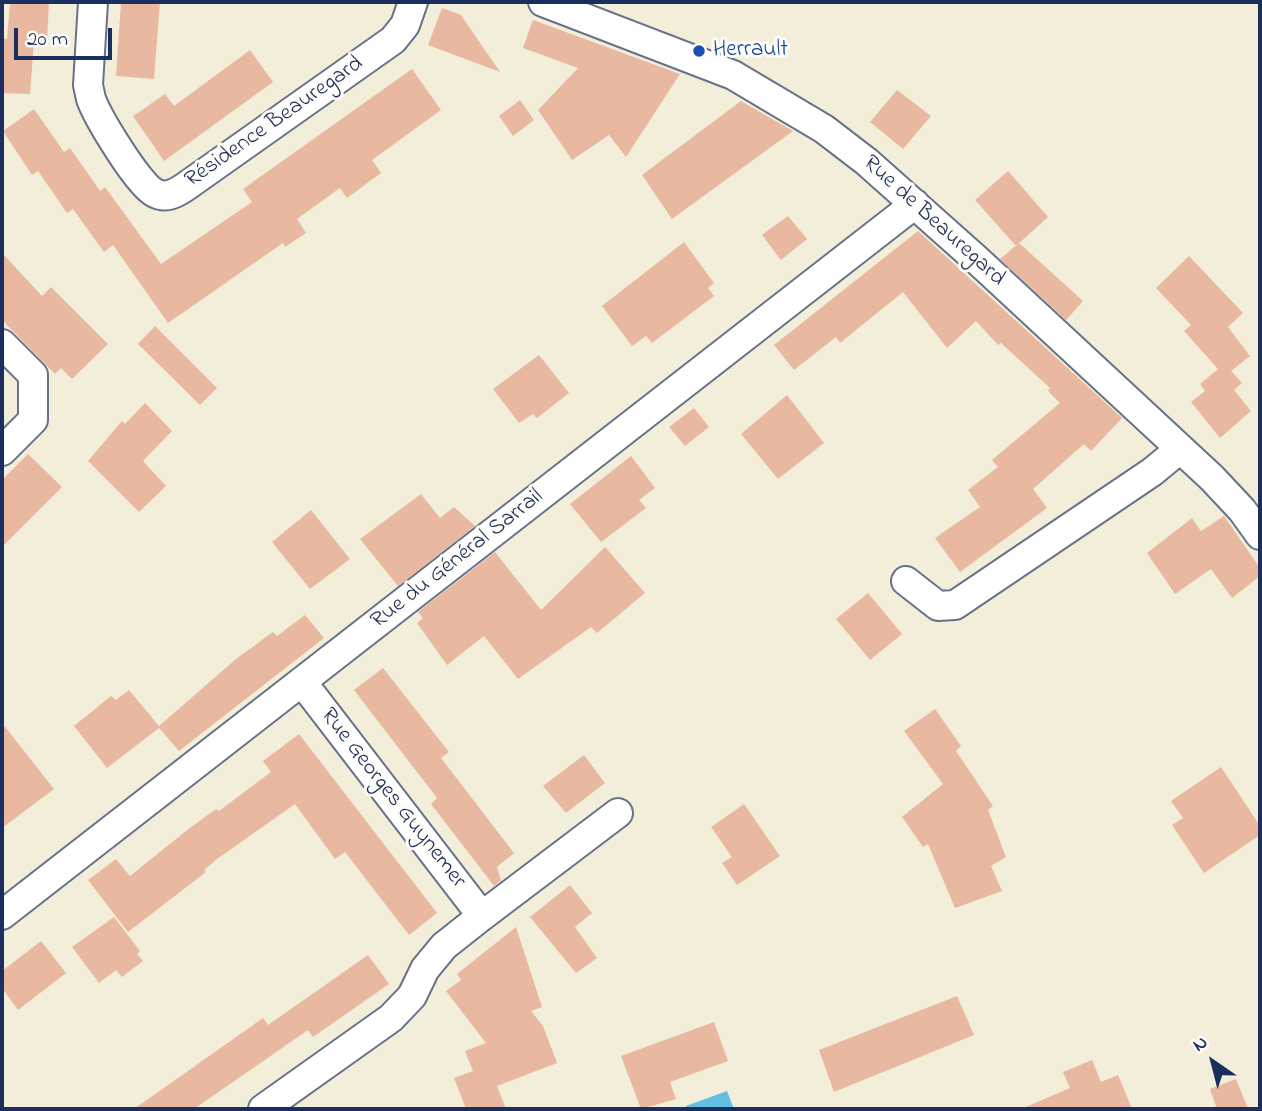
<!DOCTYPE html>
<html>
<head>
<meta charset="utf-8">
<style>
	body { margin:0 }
	#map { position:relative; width:1262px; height:1111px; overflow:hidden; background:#f3eeda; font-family:"Indie Flower",sans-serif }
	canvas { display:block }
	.frame { position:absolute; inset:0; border:4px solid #1b2f5e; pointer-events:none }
	.north { position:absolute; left:1178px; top:1027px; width:70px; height:70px; -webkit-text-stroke:5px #fdfcf7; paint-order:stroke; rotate:325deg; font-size:19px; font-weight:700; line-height:28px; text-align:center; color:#1b2f5e }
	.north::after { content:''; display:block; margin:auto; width:24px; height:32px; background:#1b2f5e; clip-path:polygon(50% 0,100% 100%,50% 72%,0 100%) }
	.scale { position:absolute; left:14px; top:28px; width:98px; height:32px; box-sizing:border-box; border:4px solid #1b2f5e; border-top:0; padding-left:9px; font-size:21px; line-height:24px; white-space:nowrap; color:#1b2f5e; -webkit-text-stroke:5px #fdfcf7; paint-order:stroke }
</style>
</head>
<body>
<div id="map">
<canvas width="1262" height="1111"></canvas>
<div class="frame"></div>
<div class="north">N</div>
<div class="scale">20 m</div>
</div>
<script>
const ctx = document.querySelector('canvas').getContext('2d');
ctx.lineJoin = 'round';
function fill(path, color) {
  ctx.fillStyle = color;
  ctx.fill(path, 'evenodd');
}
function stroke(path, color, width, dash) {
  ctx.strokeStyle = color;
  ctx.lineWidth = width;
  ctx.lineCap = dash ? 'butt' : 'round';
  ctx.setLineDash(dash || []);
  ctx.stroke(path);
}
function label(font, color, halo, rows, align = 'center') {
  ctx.font = font + ' "Indie Flower",sans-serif';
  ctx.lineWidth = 6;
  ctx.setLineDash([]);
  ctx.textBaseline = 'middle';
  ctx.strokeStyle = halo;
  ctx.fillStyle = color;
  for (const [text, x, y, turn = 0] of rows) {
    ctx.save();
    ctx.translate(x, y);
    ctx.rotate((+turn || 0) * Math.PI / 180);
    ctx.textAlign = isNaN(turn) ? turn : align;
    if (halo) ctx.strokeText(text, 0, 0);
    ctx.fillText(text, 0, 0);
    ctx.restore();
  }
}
const water = new Path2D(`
	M727,1091l7,18h-47l-1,-3z`);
const building = new Path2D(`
	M10,2h39l-2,39h-13l-4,53 -28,-1v-55l5,1z
	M121,2h39l-6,77 -38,-3z
	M442,8l19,7 39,57 -72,-27z
	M533,20l147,54 -54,83 -17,-22 -37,25 -34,-50 40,-42 -55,-20z
	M250,50l23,32 -109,79 -31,-45 32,-22 9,12z
	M412,69l29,41 -69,50 9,13 -34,25 -7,-10 -43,31 9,14 -21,14 -2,-4 -115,80 -55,-78 -9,7 -31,-43 -6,4 -29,-42 -6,4 -29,-44 31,-22 30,43 6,-4 30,43 5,-4 56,77 91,-62 -9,-13z
	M897,90l34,26 -28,33 -33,-27z
	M520,100l14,20 -21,16 -14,-20z
	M741,101l52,30 -121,88 -30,-44z
	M1008,171l40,46 -32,29 -41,-46z
	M788,216l19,23 -26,21 -19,-25z
	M918,231l204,187 -31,33 -7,-7 -51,45 14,19 -87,64 -25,-34 45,-31 -12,-17 30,-23 -6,-7 68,-57 -12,-12 2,-3 -49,-45 -3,2 -22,-24 -29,27 -44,-56 -63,51 -4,-6 -42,33 -20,-25z
	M684,242l30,41 -6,5 6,8 -62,47 -6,-7 -14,10 -30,-40z
	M1019,243l64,58 -17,19 -66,-61z
	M2,253l40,43 9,-9 57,57 -36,35 -11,-11 -6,6 -53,-54z
	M1189,256l54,57 -15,14 22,29 -19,15 11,12 -8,7 17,21 -31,27 -29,-36 14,-11 -5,-7 18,-15 -34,-38 7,-6 -35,-37z
	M155,326l62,62 -17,17 -62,-61z
	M539,355l30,38 -32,25 -4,-4 -14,9 -26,-34z
	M787,395l37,48 -46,36 -37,-45z
	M145,403l27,28 -29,30 23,25 -27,26 -51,-51 34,-40 3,3z
	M694,408l15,19 -24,19 -16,-19z
	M28,454l34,33 -60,60v-67z
	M631,456l24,32 -16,12 7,8 -45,34 -31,-38z
	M421,494l19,24 14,-11 21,19 -77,60 -38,-47z
	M311,510l39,49 -40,30 -38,-47z
	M1224,516l36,52v8l-28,22 -21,-29 -36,25 -28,-41 45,-35 9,13z
	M605,547l40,46 -48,40 -6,-6 -73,52 -34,-43 -37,29 -30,-42 6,-5 -5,-6 77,-60 46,58z
	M868,593l34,41 -32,26 -34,-41z
	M305,615l19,23 -145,113 -20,-23 -52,40 -33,-42 37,-30 5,4 13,-10 30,36 77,-67 37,-27 4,4z
	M383,668l66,84 -8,6 73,95 -17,14 4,13 -7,6 -63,-82 6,-6 -83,-108z
	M935,709l26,37 -5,5 37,55 -5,4 18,47 -15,9 11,25 -47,17 -27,-64 -5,3 -21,-30 41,-33 -39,-53z
	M2,723l52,66 -52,39z
	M299,734l138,179 -28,22 -64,-83 -10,7 -40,-55 -78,55 -13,11 2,2 -78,60 -40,-52 28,-21 14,17 61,-49 25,-18 3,2 52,-39 -8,-11z
	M584,755l21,28 -39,30 -23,-27z
	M1221,767l39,59v9l-56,38 -32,-48 11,-7 -12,-17z
	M744,804l36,52 -43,29 -15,-22 10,-6 -21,-30z
	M570,885l22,28 -17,14 22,31 -21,15 -46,-56z
	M114,917l26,34 -3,3 6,7 -21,16 -6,-7 -17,13 -27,-36z
	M516,927l26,80 -11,4 12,15 14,37 -60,23 9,23h-40l-12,-31 19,-7 -8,-20 21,-8 -40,-52 15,-11 -4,-6z
	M41,941l25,32 -48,37 -16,-22v-17z
	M368,955l21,29 -76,53 -5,-7 -114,79h-60l129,-91 5,7z
	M957,996l17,39 -140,57 -15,-42z
	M714,1022l14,39 -58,21 6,17 -35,10 -20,-53z
	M1092,1060l9,22 17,-7 14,34h-111l49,-21 -7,-16z
	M1236,1079l12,30h-31l-7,-20z`);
const street = new Path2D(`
	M93,2l-5,83 3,14c7,19 48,87 64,94 11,6 21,0 30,-6l208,-147 12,-15 8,-23
	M543,2l190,73 91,54 43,33 109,97 236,219 30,32 18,25
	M2,344l31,31v45l-31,31
	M906,581l32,25 17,-1 197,-133 28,-23
	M2,915l913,-711
	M482,916l136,-103
	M263,1109l128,-91 21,-22 13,-27 19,-23 38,-30 -180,-234`);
const markers = [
	[699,51,7,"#1a4fb4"]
];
const transitNames = [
	["Herrault",713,51]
];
const streetNames = [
	["Résidence Beauregard",275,123,-35],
	["Rue de Beauregard",933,222,42],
	["Rue du Général Sarrail",458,560,-38],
	["Rue Georges Guynemer",392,799,52]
];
fill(water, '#65bfe2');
fill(building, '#e8b8a0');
stroke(street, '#677289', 32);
stroke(street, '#fff', 28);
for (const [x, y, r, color] of markers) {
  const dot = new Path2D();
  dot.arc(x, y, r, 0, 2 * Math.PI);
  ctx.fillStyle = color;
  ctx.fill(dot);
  stroke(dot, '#fdfcf7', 2.5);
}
label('23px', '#164399', '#fdfcf7', transitNames, 'left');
label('23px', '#1b2f5e', '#fdfcf7', streetNames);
</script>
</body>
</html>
